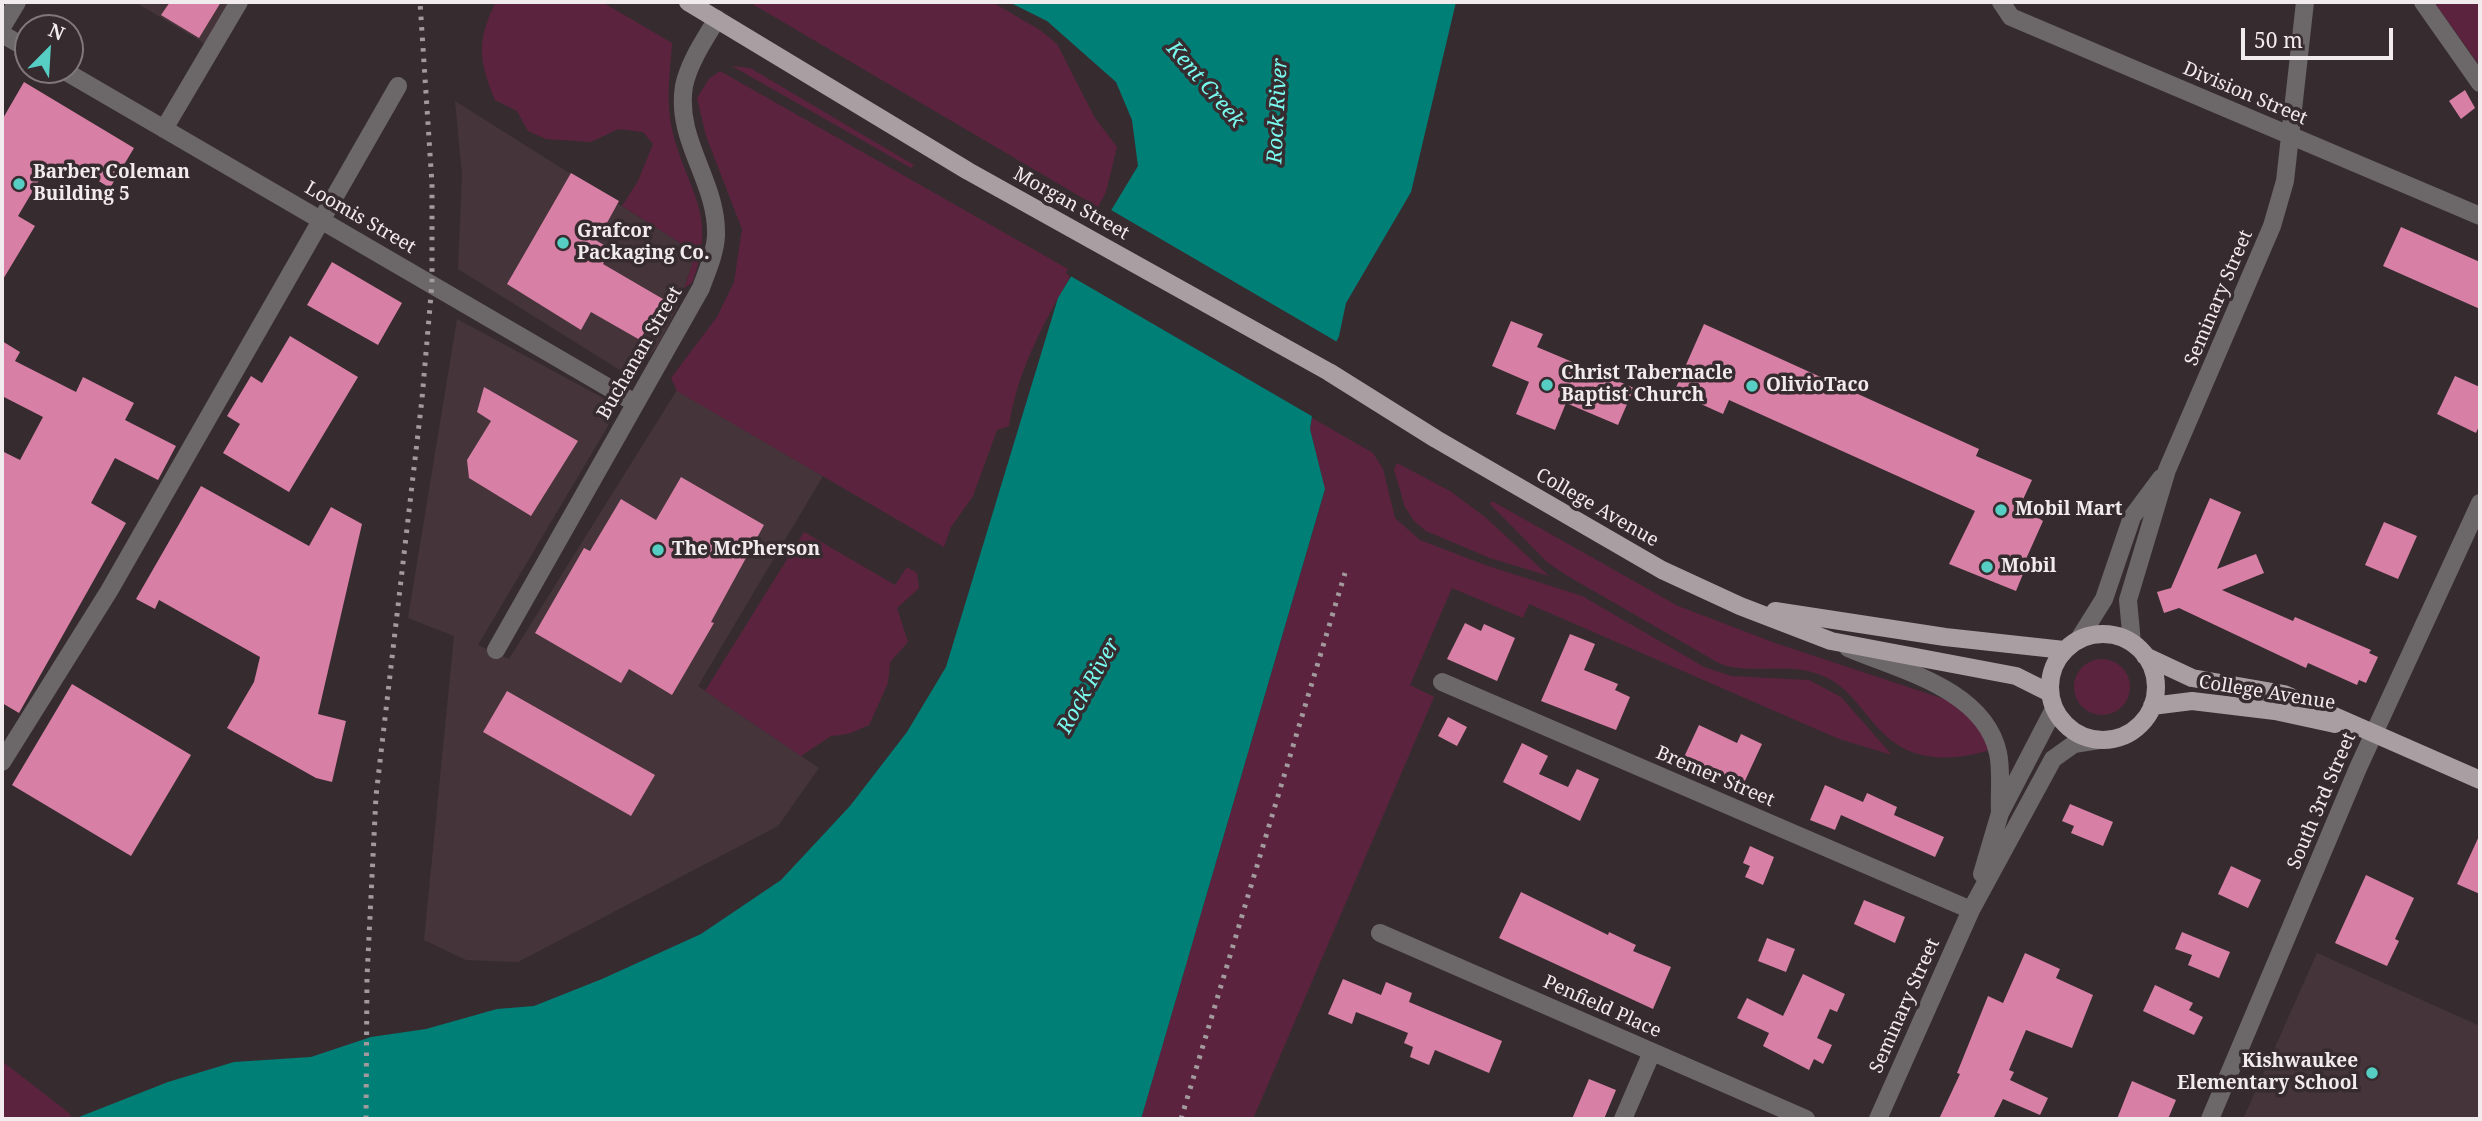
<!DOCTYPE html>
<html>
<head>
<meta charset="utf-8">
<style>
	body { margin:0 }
	#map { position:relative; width:2482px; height:1121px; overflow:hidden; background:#362c30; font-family:"Noto Serif",serif }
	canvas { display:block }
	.frame { position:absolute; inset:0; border:4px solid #f2ebed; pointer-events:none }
	.north { position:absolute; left:14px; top:14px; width:70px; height:70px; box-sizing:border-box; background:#362c30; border:2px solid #81787c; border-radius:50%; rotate:24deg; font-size:19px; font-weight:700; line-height:28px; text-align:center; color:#f2ebed }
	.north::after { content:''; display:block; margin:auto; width:24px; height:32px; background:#56cec3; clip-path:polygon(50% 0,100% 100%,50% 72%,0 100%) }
	.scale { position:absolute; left:2241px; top:28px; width:152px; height:32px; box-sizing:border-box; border:4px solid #f2ebed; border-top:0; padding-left:9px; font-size:21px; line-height:24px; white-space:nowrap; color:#f2ebed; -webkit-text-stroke:5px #362c30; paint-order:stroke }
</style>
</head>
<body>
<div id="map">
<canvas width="2482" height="1121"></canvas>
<div class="frame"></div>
<div class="north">N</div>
<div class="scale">50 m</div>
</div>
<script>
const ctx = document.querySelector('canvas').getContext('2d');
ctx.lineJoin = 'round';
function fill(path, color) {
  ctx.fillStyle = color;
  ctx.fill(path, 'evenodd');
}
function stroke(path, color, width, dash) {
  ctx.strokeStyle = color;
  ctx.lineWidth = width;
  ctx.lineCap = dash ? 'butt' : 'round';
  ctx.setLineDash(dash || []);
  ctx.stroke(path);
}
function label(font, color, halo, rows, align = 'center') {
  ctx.font = font + ' "Noto Serif",serif';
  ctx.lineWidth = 7;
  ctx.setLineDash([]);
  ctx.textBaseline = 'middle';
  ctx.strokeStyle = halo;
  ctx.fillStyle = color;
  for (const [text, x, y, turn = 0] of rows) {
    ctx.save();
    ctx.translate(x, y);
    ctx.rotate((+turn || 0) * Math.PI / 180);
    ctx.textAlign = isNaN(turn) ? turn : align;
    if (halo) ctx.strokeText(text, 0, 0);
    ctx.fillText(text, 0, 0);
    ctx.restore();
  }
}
const built = new Path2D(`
	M135,2h114l-30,50z
	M455,101l235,148 3,13 -16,46 -20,39 -26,30 -173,-108 4,-95z
	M457,319l148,80 8,10 -5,17 -130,219 31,14 168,-269 146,86 -125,210 121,82 -41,58 -260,136 -52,-2 -42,-20 30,-304 -46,-18z
	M2317,953l163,73v93h-237z`);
const green = new Path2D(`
	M496,2h106l70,41c-2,30 -7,61 1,91 16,60 45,81 19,149l-8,5 9,-26 -3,-13 -68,-43 16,-25 15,-37 -10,-12 -25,-3 -27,13 -45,-3 -18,-8 -11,-20 -22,-11c-16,-39 -19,-59 1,-98z
	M749,2h243l48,28 17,14 38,74 22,29 -11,45 -8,15z
	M2434,2h46v64z
	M732,66l18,2 164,97 -3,3z
	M720,71l348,198 -2,4 4,4c-26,45 -54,97 -61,149l-12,4 -24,66 -22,31 -7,20 -267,-156 -6,-13 46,-61 17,-35 8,-53 -36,-93 -9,-38 12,-19z
	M1312,418l61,35 10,16 12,49 25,22 65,25 97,31 122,71 27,9 78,4 32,17 51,58 -53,-16 -310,-135 -6,14 -71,-30 -42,97 24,12 -181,422h-112l184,-629 -15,-61z
	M1397,463l53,28 35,26 64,59 -59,-18 -64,-27 -12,-10 -9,-14 -11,-37z
	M1492,501l186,105 97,37 172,57c19,14 34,27 43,50 -37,11 -76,13 -106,-16 -23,-22 -34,-49 -66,-60 -29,-11 -61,-1 -91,-8 -8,-2 -17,-8 -24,-12l-137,-79 -19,-13 -57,-58z
	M804,532l91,53 12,-18 10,6 2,15 -22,20 11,34 -18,20 -2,21 -19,42 -21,9 -17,2 -30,20 -96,-65z
	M2074 687a28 28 0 1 1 56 0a28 28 0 1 1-56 0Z
	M2,1061l67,52 3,6h-70z`);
const water = new Path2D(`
	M1009,2h447l-45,190 -65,111 -7,33 -22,47 -7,46 15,60 -184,630h-1067l94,-37 66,-20 77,-5 60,-20 55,-8 71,-20 37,-3 68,-27 99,-45 80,-54 69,-74 57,-74 39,-65 112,-369 80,-132 -6,-46 -16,-38 -69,-61z`);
const pier = new Path2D(`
	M1106,207l233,136 -19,41 -5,34 -248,-144z`);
const building = new Path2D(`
	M170,2h51l-22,36 -38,-23z
	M24,82l110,66 -24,40 -42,-26 -11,18 -13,-8 -26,44 17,10 -33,55v-161z
	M2465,90l10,18 -14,11 -12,-18z
	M571,173l48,28 -22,40 14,8 -8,15 60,35 -23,41 -49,-28 -10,18 -74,-46z
	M2401,227l79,35v47l-97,-43z
	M332,262l70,41 -24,42 -71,-40z
	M1511,321l32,13 -6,13 97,41 -16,37 -52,-22 -11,27 -39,-16 13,-32 -37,-16z
	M1704,324l275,125 -3,7 56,24 -12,26 23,15 -21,47 3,1 -9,22 -67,-27 26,-53 -246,-111 -6,14 -49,-22z
	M290,336l68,41 -69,115 -66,-39 17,-29 -13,-8 24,-40 11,7z
	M2,341l18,11 -5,9 61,31 7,-15 51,26 -9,17 51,26 -18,34 -43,-22 -24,45 35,20 -107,190 -17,-10v-252l18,9 23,-43 -41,-21z
	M2455,376l25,11v37l-4,9 -39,-19z
	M484,387l94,54 -47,75 -62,-38 -2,-18 24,-39 -14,-9z
	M681,477l83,48 -53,97 3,1 -42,72 -43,-26 -8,14 -86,-50 49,-85 6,3 31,-52 35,21z
	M201,486l108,60 22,-39 31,17 -44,190 28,7 -14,61 -16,-4 -89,-50 27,-46 6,-25 -101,-57 -4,9 -19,-10z
	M2210,498l31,14 -24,57 39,-15 8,19 -42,17 71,31 2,-4 76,33 -2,3 9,4 -12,26 -7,-3 -2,5 -49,-22 -2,5 -127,-60 -15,5 -7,-21 14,-4z
	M2384,522l33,14 -19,43 -33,-14z
	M1465,623l16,8 3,-7 31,14 -18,43 -50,-22z
	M1570,634l25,10 -11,26 34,14 -3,6 15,7 -14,33 -75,-29z
	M72,684l119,71 -60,101 -119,-71z
	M507,691l148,84 -24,41 -148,-84z
	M1448,717l19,10 -10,19 -19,-10z
	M1699,725l38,18 4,-9 21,10 -19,41 -59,-28z
	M1522,743l26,13 -9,18 29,13 9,-18 22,10 -19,42 -77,-39z
	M1825,785l38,17 4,-9 30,14 -3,8 50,22 -9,20 -94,-42 -6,15 -25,-10z
	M2070,804l43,18 -10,24 -32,-13 3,-7 -12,-5z
	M2480,834v60l-23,-10z
	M1750,846l24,11 -11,28 -18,-8 5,-11 -7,-3z
	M2231,866l30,14 -13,28 -30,-14z
	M2366,875l48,23 -19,41 4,2 -12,25 -52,-23z
	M1521,892l87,43 1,-3 27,13 -3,6 38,16 -18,42 -154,-71z
	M1864,900l41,17 -10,26 -41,-19z
	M2182,932l48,20 -11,26 -31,-13 4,-10 -17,-6z
	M1767,938l28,11 -9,23 -28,-11z
	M2025,953l35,16 -4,9 37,17 -21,53 -46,-18 -17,40 5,2 -4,8 38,18 -8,17 -37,-16 -10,20h-54l21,-45 -3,-1 31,-77 15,7z
	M1803,974l42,20 -8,18 -7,-3 -13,29 15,7 -9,19 -9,-5 -5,11 -46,-24 6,-13 -32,-15 10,-20 36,18z
	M1343,979l38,16 5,-13 26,11 -3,9 93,39 -13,32 -54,-23 -6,15 -19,-8 3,-10 -9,-4 4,-10 -52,-21 -4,12 -24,-10z
	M2155,985l38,18 -4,7 14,7 -9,18 -51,-24z
	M1589,1079l27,11 -12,29h-32z
	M2132,1081l44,19 -8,19h-51z`);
const minor = new Path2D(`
	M2001,2l10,15 469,199
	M2423,2l57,81
	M2,27l15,-25
	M2,34l26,15
	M63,70l572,333
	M164,129l75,-127
	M2079,639l25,-40 28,-82 29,-39
	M2132,643l-4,-43 39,-130 105,-244 13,-45 20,-179
	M1848,648c51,22 136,41 150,105 4,18 1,41 2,60
	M496,650l205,-362c6,-17 14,-34 15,-52 2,-54 -41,-95 -32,-150 5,-24 21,-47 33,-67
	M1442,682l529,228
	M2,762l107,-171 289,-505
	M1982,874l18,-61 54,-104
	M1380,933l426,186
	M1623,1119l29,-67
	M1878,1119l93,-209 82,-151 21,-15 25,-4
	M2210,1119l148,-351 122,-265`);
const major = new Path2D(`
	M688,2l280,169 361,201 107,67 226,131 78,36 91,35 185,35 34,17
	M1775,611l170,26 119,13
	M2050 687a53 53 0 1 1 106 0a53 53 0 1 1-106 0Z
	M2145,656l47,22 92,16 196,86
	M2152,706l40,-5 83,10 60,13`);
const rail = new Path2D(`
	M366,1119l1,-142 9,-181 46,-397 10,-116v-99l-12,-182
	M1181,1119l164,-546`);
const markers = [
	[19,184,7,"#56cec3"],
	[563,243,7,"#56cec3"],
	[1547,385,7,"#56cec3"],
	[1752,386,7,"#56cec3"],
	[2001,510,7,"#56cec3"],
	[658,550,7,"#56cec3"],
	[1987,567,7,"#56cec3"],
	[2372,1073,7,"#56cec3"]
];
const streetNames = [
	["Division Street",2245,94,23],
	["Morgan Street",1071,204,29],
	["Loomis Street",360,218,30],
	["Seminary Street",2219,298,-67],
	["Buchanan Street",640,353,-60],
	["College Avenue",1597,508,30],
	["College Avenue",2267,693,9],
	["Bremer Street",1715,777,23],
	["South 3rd Street",2322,801,-67],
	["Seminary Street",1905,1006,-66],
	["Penfield Place",1602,1007,24]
];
const poiNames = [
	["Barber Coleman",33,173],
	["Building 5",33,195],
	["Grafcor",577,232],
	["Packaging Co.",577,254],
	["Christ Tabernacle",1561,374],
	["Baptist Church",1561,396],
	["OlivioTaco",1766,386],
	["Mobil Mart",2015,510],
	["The McPherson",672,550],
	["Mobil",2001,567],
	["Kishwaukee",2358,1062,"right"],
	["Elementary School",2358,1084,"right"]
];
const waterNames = [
	["Kent Creek",1205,85,49],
	["Rock River",1278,111,-87],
	["Rock River",1089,686,-61]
];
fill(built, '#45343a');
fill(green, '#5c233e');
fill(water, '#007f77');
fill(pier, '#362c30');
fill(building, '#d77fa4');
stroke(minor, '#6c6769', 18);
stroke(major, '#a99ea1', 18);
stroke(rail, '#a29a9d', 5, [3.5, 7]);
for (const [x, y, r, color] of markers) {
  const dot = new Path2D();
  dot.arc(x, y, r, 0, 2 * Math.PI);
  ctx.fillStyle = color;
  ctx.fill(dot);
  stroke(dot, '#362c30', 2.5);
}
label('19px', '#f2ebed', '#362c30', streetNames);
label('bold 19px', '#f2ebed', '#362c30', poiNames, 'left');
label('italic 21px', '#79fcef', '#362c30', waterNames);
</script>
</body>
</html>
